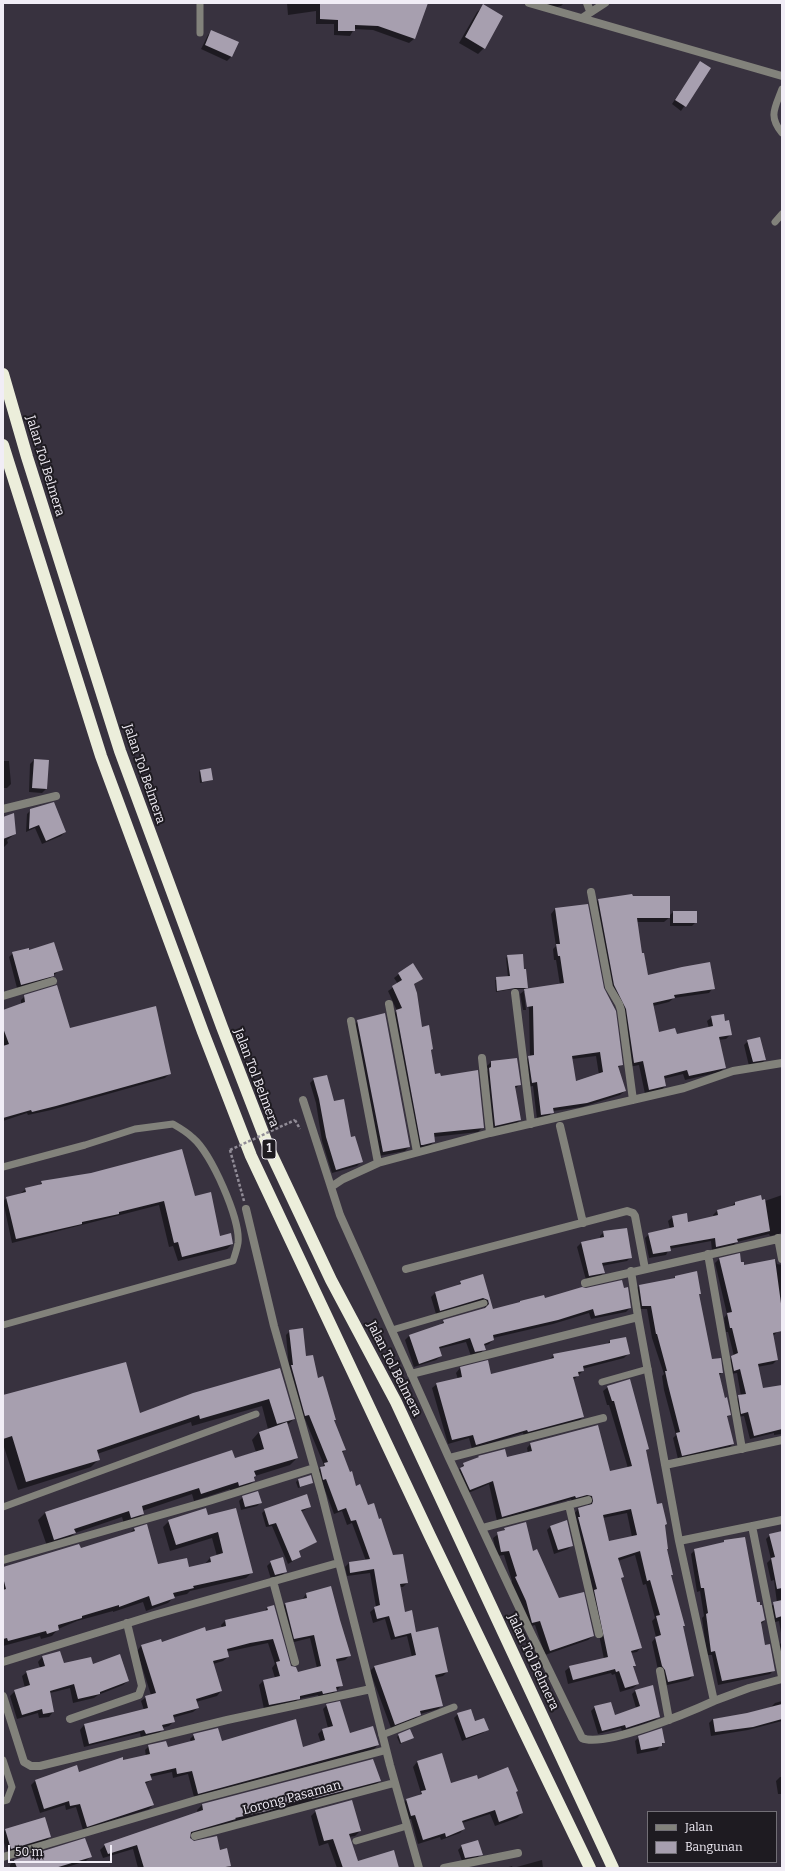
<!DOCTYPE html>
<html>
<head>
<meta charset="utf-8">
<style>
	body { margin:0 }
	#map { position:relative; width:785px; height:1871px; overflow:hidden; background:#38323f; font-family:Bitter,serif }
	canvas { display:block }
	.frame { position:absolute; inset:0; border:4px solid #f1edf6; pointer-events:none }
	.legend { position:absolute; left:647px; top:1811px; width:130px; height:52px; box-sizing:border-box; background:#1e1b21; border:1px solid #726f76; margin:0; padding:5px 7px; list-style:none; font-size:12px; color:#f1edf6 }
	.legend li { display:flex; align-items:center; gap:8px; height:20px }
	.legend b { width:20px; border:1px solid #726f76 }
	.scale { position:absolute; left:8px; top:1845px; width:104px; height:18px; box-sizing:border-box; border:2px solid #f1edf6; border-top:0; padding-left:5px; font-size:12px; line-height:14px; white-space:nowrap; color:#f1edf6; -webkit-text-stroke:3px #1e1b21; paint-order:stroke }
</style>
</head>
<body>
<div id="map">
<canvas width="785" height="1871"></canvas>
<div class="frame"></div>
<ul class="legend">
<li><b style="height:5px;background:#82827b"></b>Jalan</li>
<li><b style="height:11px;background:#a79faf"></b>Bangunan</li>
</ul>
<div class="scale">50 m</div>
</div>
<script>
const ctx = document.querySelector('canvas').getContext('2d');
ctx.lineJoin = 'round';
function fill(path, color) {
  ctx.fillStyle = color;
  ctx.fill(path, 'evenodd');
}
function stroke(path, color, width, dash) {
  ctx.strokeStyle = color;
  ctx.lineWidth = width;
  ctx.lineCap = dash ? 'butt' : 'round';
  ctx.setLineDash(dash || []);
  ctx.stroke(path);
}
function label(font, color, halo, rows, align = 'center') {
  ctx.font = font + ' Bitter,serif';
  ctx.lineWidth = 4;
  ctx.setLineDash([]);
  ctx.textBaseline = 'middle';
  ctx.strokeStyle = halo;
  ctx.fillStyle = color;
  for (const [text, x, y, turn = 0] of rows) {
    ctx.save();
    ctx.translate(x, y);
    ctx.rotate((+turn || 0) * Math.PI / 180);
    ctx.textAlign = isNaN(turn) ? turn : align;
    if (halo) ctx.strokeText(text, 0, 0);
    ctx.fillText(text, 0, 0);
    ctx.restore();
  }
}
const shadow = new Path2D(`
	M287,3h133l6,3 -12,33 -5,4 -36,-13 -19,-1 -4,7 -16,-1v-11h-18v-13l-28,4z
	M548,3h16l-3,3 -11,2z
	M484,6v42l-6,6 -19,-11 18,-31z
	M212,31l25,11 -6,15 -4,4 -26,-12 7,-14z
	M700,62l10,6 -29,43 -9,-7z
	M34,760l12,29 -4,4 -13,-1 1,-28z
	M3,761h6l2,23 -4,4h-4z
	M200,771l12,9 -12,3 -1,-11z
	M31,810l34,22 -4,4 -19,8 -7,-16 -9,4 1,-18z
	M3,819l12,15 -8,6 1,3 -5,5z
	M598,900l71,16 4,-4 23,10 -4,4h-22v-9l-6,5h-27l4,32 6,22 66,12 -4,5 -35,5 -5,4 -16,4 5,27 18,3 33,-8 -2,-7 5,-4 12,5 7,12 -5,5 -8,1 7,27 -5,5 -35,8 -2,-6 -20,5 2,7 -4,5 -16,3 -6,-29 -10,2 -7,-53 -12,-24 -16,-86z
	M555,909l48,79 19,76 -4,4 7,23 -5,4 -38,12 -29,4 -4,5 -12,3 -4,-33 -5,1 -4,-26 6,-4 -1,-47 -3,-18h-2l2,18h-3l-3,-16 5,-4 35,-5 -4,-25h-2l-1,-11 3,-3 -5,-32zM596,1056l3,19 -24,7 -3,-23z
	M29,951l32,18 -12,10 -32,9 -8,-31 4,-4z
	M508,956l16,14 3,17 -2,2h-13l-16,3 -1,-12 13,-3 -2,-19z
	M399,974l23,5 -9,6 8,43 11,21 -1,2 3,25 49,51 -5,5 -45,5 1,5 -5,4 -12,3 -25,-134 5,-4 -9,-20 10,-7 -4,-6z
	M25,996l44,33 100,45 -4,4 -114,32 -23,5 -1,-2 -24,8v-74h2l-2,-5v-31l18,-7v-4z
	M358,1021l51,126 -4,4 -26,5 -25,-131z
	M748,1041l17,19 -4,4 -12,2 -5,-21z
	M516,1059l4,25 -5,5 5,31 -4,4 -25,6 -6,-57 3,-3 -1,-4 4,-4z
	M314,1079l19,23 28,60 -4,4 -25,7 -10,-32 -6,-38 -6,-20z
	M42,1182l152,15 26,40 12,7 -5,5 -49,12 -5,-15 -4,1 -10,-42 -147,38 -9,-42 4,-3 14,-5 5,-4 12,-3z
	M782,1195v36l-3,3 -9,2 -1,-2 -32,8 -4,4 -21,5 -1,-10 -42,8 -3,6 -17,3 -4,-20 4,-4 21,-5 -2,-8 5,-4 15,6 26,-6 -1,-2 4,-4 13,-4 5,-4 27,-1z
	M604,1232l27,25 -4,4 -25,5 2,7 -4,3 -14,4 -9,-33 4,-4 19,-4v-3z
	M719,1259l22,5 2,2 33,-6 1,4 5,1v43l-8,2 4,21 -5,5 4,24 -4,4 -16,3 5,23 20,-4v48l-8,1v-2l-24,6 -6,-23 -6,1 -3,-17 6,-4 -4,-23 -7,1 -2,-13 6,-5 -6,-24h-2l-2,-14 3,-4 -12,-51z
	M482,1276l10,35 52,-11 86,8 -4,4 -35,7 -2,-6 -36,11 -60,14v2l-4,4 -5,2v3l-4,5 -9,2 -5,-14 -28,7 3,7 -5,4 -22,7 -9,-27 4,-4 31,-11 4,-4 40,-12 1,-3 -49,8 -5,-17 4,-4 21,-6 5,-5z
	M675,1277l25,16 -2,2 13,65 11,12 -3,4 11,39 -4,3 7,26 -4,4 -51,11 -5,-21 3,-3 -12,-45 -2,-14 2,-2 -12,-36 -5,-29h-9l-3,-19 4,-4 34,-7z
	M290,1331l27,48 18,40 -1,2 11,29 -3,3 14,34 51,96 -4,4h-4l5,26 11,20 32,39 -4,4 -8,2 7,27 -4,4 -18,5 -4,4 -25,10 -21,-57 4,-4 38,-10 -5,-21 -16,4 -6,-21 -12,4 -3,-11 6,-5 -6,-34 -23,3 -2,-9 4,-4 17,-2 -14,-38 -5,2 -5,-14 -8,3 -12,-32 -6,-10 8,-7 -19,-46h-4l-12,-51 -3,-33z
	M610,1341l18,13 -4,4 -42,11 1,2 -10,9 10,37 -4,4 -55,15 -1,-3 -51,16 -3,-11 -21,6 -16,-56 5,-4 21,-5 -2,-6 4,-5 30,7 60,-16 4,-4 53,-11z
	M280,1370l14,49 -7,6 10,33 -7,7 -35,11 -1,5 -8,7 -15,5 -1,-4 -36,12 -2,-7 -50,17 1,3 -7,7 -12,3 -2,-7 -47,16 -8,7 -20,6 -9,-26 7,-7 211,-61 -4,-12 7,-8 9,-3 -6,-23 -70,20 -1,-4 -94,32 2,5 -8,8 -73,23 -15,-46v-48l136,18z
	M608,1387l40,62 -3,2 12,54 7,21 2,24 6,24 -2,3 23,99 -4,4 -26,6 -5,-16 -6,-28 4,-5 -4,-16 3,-3 -9,-34 -3,1 -8,-30 -17,6 4,16 -2,2 21,68 -4,5 -6,1 4,12 -2,2 5,17 -5,4 -13,4 -5,-18 -3,1 -1,-2 -43,11 -3,-13 5,-4 34,-8 -30,-145 4,-5 10,-3 1,-3 -17,-2 -1,-2 -74,22 -8,-37 -23,10 -10,-21 8,-9 15,-7 25,-7 2,8 22,-5 -1,-5 4,-5 78,29 19,-4 -19,-63h-2l-4,-14zM627,1513l5,24 -23,5 -6,-24z
	M310,1476l2,7 -2,1 -12,4 -2,-6 2,-2z
	M243,1497l18,5 -4,4 -16,4 -2,-9z
	M310,1507l-9,5 15,30 -18,10 2,5 -12,7 -16,-38 -6,1 -4,-14 3,-3z
	M207,1516l44,57 -5,5 -56,13 -3,3 -13,3 -6,6 -22,8 -3,-9 -30,10v-1l-36,10 -19,8 -6,7 -11,3 -1,-3 -37,10v-79l77,-17 49,-16 5,-5 12,-3 11,39 31,4 17,-5 5,-6 7,-2 -5,-18 -42,13 -7,-24 6,-6z
	M551,1526l21,19 -4,4 -14,5 -7,-24z
	M505,1529l27,23 26,47 35,37 -5,4 -43,15 -10,-30 -7,2 -17,-44 1,-2 -8,-26 -7,1 -4,-18z
	M782,1532v107l-3,-18 -7,2 -3,-16 8,-4 -3,-23 -3,1 -4,-18 4,-4 -5,-20 4,-4z
	M725,1541l31,63 5,2 3,15 -4,4 5,21 9,24 -4,4 -52,11 -6,-30h-5l-5,-37 2,-2 -4,-25 -3,1 -6,-38 4,-4 27,-6z
	M271,1562l15,9 -4,4 -11,4 -4,-13z
	M306,1594l44,61 -5,5 -9,2 6,23 -10,10 -13,3 -1,-3 -20,4 -3,4 -31,6 -5,-24 4,-4 12,-3 -3,-10 3,-4 -7,-21 -42,9 2,5 -5,4 -10,3 8,27 -4,5 -21,6 2,6 -5,4 -21,6 1,4 -4,4 -7,2v2l-4,4 -17,4 -1,-5 -56,14 -4,-17 4,-5 60,-15 -3,-9 5,-4 5,-2 -14,-44 4,-5 20,-6 1,3 60,-15 -1,-3 4,-4 39,-9 3,-4 6,-1 17,59 7,7 20,-5 -7,-30 -20,5 -9,-35 4,-4 17,-4z
	M781,1643h1v25l-5,-21z
	M42,1657l21,7 29,1 36,16 -5,4 -25,10 -4,3 -21,5 -3,-15 -20,5 3,19 -4,5 -10,1 -1,-5 -21,6 -7,-23 5,-5 10,-3 -3,-12 5,-4 13,-4 -2,-6z
	M636,1690l23,27 -4,3 -33,11 -1,-3 -23,6 -7,-23 4,-4 19,9 22,-8 -4,-14z
	M782,1701v20l-34,9 -37,6 -2,-13 4,-4 34,-5 24,-7 4,-4z
	M327,1705l22,29 29,11 -4,4 -180,48 -6,-23 -15,4 -1,-6 -22,5 1,3 -6,4 8,21 -4,4 -66,21 -7,-23 -10,3 -1,-5 -25,8 -9,-28 4,-4 41,-15 2,8 68,-18 -1,-6 4,-4 18,3 24,-7 -1,-3 4,-4 27,7 82,6 18,-5 -3,-9 4,-4 6,-2 -5,-19z
	M458,1714l16,9 13,6 -4,4 -21,8 -8,-23z
	M399,1735l13,3 -12,6 -3,-7z
	M639,1737l25,5 -7,8 -20,4 -2,-13z
	M441,1755l9,29 28,-4 37,13 7,20 -5,5 -22,8 -5,-12 -28,9 2,6 -4,4 -19,7 -1,-3 -22,7 -7,-25 -4,1 -5,-16 4,-4 12,-4 3,-3 -8,-26 4,-5z
	M373,1760l7,21 -5,4 -143,37 -2,2 -40,11 -2,2 6,5 25,9 11,14 -3,3h-89l-5,-19 -30,9 -3,-8 5,-5 93,-32 -1,-3 5,-5z
	M780,1777h2v17h-4l-2,-13z
	M316,1811l44,20 -5,5 -6,1 8,25 41,6h-61l-9,-25 -9,3 -8,-30z
	M44,1818l6,19 -4,4 -39,11 -4,-13v-7l2,-2z
	M462,1846l19,8 -4,4 -15,3 -4,-11z
	M91,1856l-5,5 -22,7h-57l3,-1v-2l4,-5z
	M542,1860l1,8h-38l7,-2 1,2z`);
const building = new Path2D(`
	M320,3h108l-13,36 -37,-13 -23,-1v6h-17v-11l-18,-1z
	M483,4l20,12 -18,33 -20,-12z
	M211,30l28,12 -7,15 -27,-12z
	M700,61l11,7 -25,39 -11,-7z
	M34,759l15,1 -2,29 -15,-1z
	M211,768l2,12 -11,2 -2,-12z
	M54,802l12,30 -20,9 -7,-16 -10,4 1,-20z
	M14,813l2,21 -13,5v-22z
	M632,894l1,2h37v22h-33l5,35h2l4,22 34,-8 28,-5 5,27 -41,6 1,3 -22,5 6,29 16,-4 2,6 36,-8 -2,-10 13,-2 1,7 4,-1 3,15 -13,2 7,31 -37,8 -2,-6 -23,6 2,10 -17,4 -6,-29 -9,2 -8,-54 -12,-24 -16,-86z
	M588,904l16,84 12,23 7,54 -5,1 8,25 -39,12 -34,5 1,5 -13,2 -4,-33 -5,1 -4,-27 6,-1 -1,-49 -6,1 -3,-18 40,-6 -4,-27h-2l-2,-12h4l-5,-36zM600,1052l3,20 -27,9 -4,-25z
	M673,911h24v12h-24z
	M54,942l9,28 -9,3v3l-33,9 -9,-33 17,-4v2z
	M523,954l1,15h2l2,19h-13l-18,3 -1,-14 14,-1 -3,-21z
	M413,963l10,16 -9,5 3,9 5,34 7,-2 4,24 -2,1 4,24 5,-1 1,3 37,-6 6,58 -50,5 1,9 -12,3h-2l-25,-135 6,-2 -10,-22 10,-6 -4,-7z
	M57,985l13,43 86,-22 15,68 -115,32 -24,6 -1,-2 -28,8v-72l6,-2 -6,-16v-18l22,-8 -1,-7z
	M385,1013l25,134 -27,5 -26,-132z
	M760,1037l6,23 -13,2 -6,-22z
	M517,1058l4,27 -6,1 6,34 -26,6 -6,-58 2,-1v-6z
	M327,1075l7,26 10,-2 7,38 4,-1 8,26 -27,8 -10,-33 -7,-38 -6,-21z
	M182,1149l13,47 16,-4 9,44 11,-3 2,11 -51,13 -4,-15 -4,1 -10,-42 -45,11v2l-37,8v2l-66,15 -10,-42 20,-5 -1,-4 17,-4 -1,-3 50,-8z
	M761,1195l1,5 3,-1 5,32 -33,8 1,3 -22,5 -1,-9 -45,8 1,5 -18,3 -5,-21 26,-6 -2,-11 15,-3 1,9 30,-7 -1,-5 18,-5v-3z
	M627,1228l5,30 -30,5 3,10 -16,3 -8,-34 23,-5 -1,-6z
	M740,1253l1,9h3v3l31,-6 7,52v20l-9,2 5,27 -20,4 5,24 19,-3v44l-28,7 -6,-24 -7,2 -3,-19 8,-1 -6,-25 -6,2 -3,-15 7,-3 -6,-25h-2l-3,-15 5,-1 -13,-54z
	M697,1271l4,23h-2l13,65 9,-1 2,15h-4l6,25 2,-1 4,18 -4,1 7,28 -52,12 -6,-23 4,-1 -12,-47 -3,-14h2l-10,-37h-1l-5,-28h-9l-3,-21 36,-7v-2z
	M483,1274l10,35 27,-7v-1l24,-6 1,3 37,-11 4,1 36,-8 2,8 4,-1 3,21 -36,8 -2,-7 -35,11 -65,15 1,5 -10,4 2,6 -11,2 -5,-14 -31,9 3,9 -23,8 -10,-29 35,-12 -1,-3 42,-12 4,-4 -1,-4 -5,-2 -43,13 -5,-19 26,-8 -1,-3z
	M303,1328l3,28 7,-1 5,23 5,-2 13,44h-2l12,30 -4,1 8,21 2,-1 4,15 4,-2 8,21 6,-2 5,16 2,-1 12,37 10,-1 5,29 -8,1 5,28 7,-2 4,22 22,-5 10,45 -13,3 8,31 -23,5 1,4 -26,10 -21,-59 42,-11 -5,-22 -16,4 -6,-21 -12,3 -3,-12 6,-2 -6,-36 -24,4 -1,-11 21,-3 -14,-39 -5,1 -5,-13 -8,3 -12,-32 -3,1 -3,-13 5,-1 -1,-3 4,-1 -19,-47 -4,1 -14,-51h2l-4,-35z
	M626,1337l4,17 -47,12 1,5 -6,1 1,4 -6,1 11,40 -56,15 -1,-2 -51,15 -3,-10 -21,5 -16,-57 26,-6 -2,-10 28,-7 3,14 63,-16 -1,-4 57,-11v-3z
	M126,1362l14,51 53,-20 87,-25 15,51 -18,5 -8,-25 -69,20 -1,-4 -102,35 3,10 -74,22 -14,-46 -9,3v-44z
	M630,1379l19,70 -3,1 11,54 5,-1 5,21 -2,1 3,24h-1l6,26h-2l14,51h-2l11,50 -26,6 -3,-12 -3,-4 -7,-29 6,-2 -5,-19 4,-1 -10,-35 -3,1 -7,-30 -22,7 6,19 -3,1 21,70 -11,3 5,15h-3l6,18 -14,4 -6,-17 -3,1 -1,-3 -42,11 -4,-14 39,-9 -14,-67 3,-1 -19,-72h2l-2,-9 14,-4 1,-3 -1,-5 -5,-1 -11,3 -1,-2 -73,21 -9,-36 -23,9 -10,-22 4,-2 -1,-3 16,-6 -1,-1 27,-7 2,8 25,-6 -2,-8 68,-18 12,46 22,-5 -18,-65h-2l-5,-15zM631,1509l6,26 -28,6 -6,-26z
	M287,1422l11,36 -44,13 2,5 -2,1 1,4 -16,5 -1,-4 -37,12 -2,-6 -57,18 2,8 -13,4 -2,-7 -55,18 2,4 -22,7 -9,-28 187,-62 3,8 29,-9 -5,-17z
	M311,1475l2,8 -13,4 -2,-8z
	M258,1491l4,12 -17,4 -3,-11z
	M307,1494l4,13 -10,3 16,32 -18,9 2,6 -9,4 -16,-38 -7,2 -5,-16z
	M206,1508l2,7 28,-7 17,65 -60,13 1,2 -21,5 2,5 -23,8 -3,-10 -30,11v-2l-37,11v2l-24,7 1,5 -12,4 -1,-3 -38,10 -1,-3 -4,1v-49l3,-1 -3,-12v-10l76,-23 2,4 54,-17 -1,-3 13,-4 11,40 29,-6 2,9 22,-5 -1,-5 13,-4 -5,-21 -42,13 -8,-25z
	M567,1520l6,26 -15,4 -8,-24z
	M526,1522l7,29 4,-2 22,49 25,-6 10,44 -44,15 -10,-30 -8,2 -6,-22 -11,-24 2,-1 -8,-25 -8,1 -4,-20 8,-2 -1,-2z
	M782,1531v57l-5,1 -6,-31 4,-1 -6,-23z
	M745,1537l12,65h3v3h2l3,15 -4,2 4,23 5,-1 5,27 -53,10 -7,-30 -4,1 -5,-38 2,-1 -4,-25h-3l-7,-39 30,-7v-2z
	M283,1557l4,15 -12,3 -5,-14z
	M331,1586l9,34 11,36 -15,3 7,27 -7,1 1,4 -14,3 -1,-3 -22,5v3l-31,6 -6,-25 17,-4 -4,-14 4,-1 -7,-22 -23,4 -23,6 2,8 -16,4 9,30 -26,8 3,9 -26,7 2,7 -13,3 2,5 -18,4 -2,-4 -55,14 -5,-20 64,-16 -3,-12 11,-3 -15,-48 20,-6 1,3 43,-15 1,4 20,-5 -1,-6 43,-10 -1,-3 7,-2 17,61 5,1 2,5 23,-6 -7,-31 -20,4 -9,-36 22,-5 -1,-5z
	M782,1600v16l-6,2 -3,-16z
	M60,1651l4,12 27,-6 2,7 27,-10 9,27 -29,11v2l-22,5 -4,-15 -24,7 4,21 -11,2 -1,-5 -20,6 -8,-25 16,-5 -4,-14 19,-5 -3,-10z
	M653,1685l7,32 -34,11 -1,-3 -23,6 -8,-25 17,-4 4,13 25,-9 -5,-16z
	M340,1701l10,32 23,-7 6,19 -181,49 -6,-23 -15,3 -1,-6 -26,6 2,6 -7,2 9,23 -67,22 -7,-23 -10,2 -1,-5 -25,8 -9,-29 42,-15 2,7 44,-15v3l27,-6 -2,-9 18,-4 2,6 27,-7 -2,-6 25,-6 4,13 74,-22 7,28 22,-7 -3,-11 11,-3 -7,-22z
	M782,1704v15l-29,8 -38,5 -2,-13 34,-6z
	M471,1709l4,12 9,-3 5,12 -23,8 -9,-25z
	M662,1728l3,15h-3v3l-21,4 -3,-14z
	M410,1729l4,9 -13,5 -3,-9z
	M442,1753l9,30 26,-8 1,4 30,-12 10,24 -2,1 7,21 -24,9 -4,-12 -33,11 3,8 -19,8 -1,-4 -22,7 -8,-25 -4,1 -5,-17 16,-5 -1,-3 5,-1 -9,-29z
	M373,1759l8,22 -69,18v-1l-11,2 -34,11 -32,7 1,1 -45,13 -1,6 4,3 23,-5 3,14 7,-2 4,18 -11,2h-76l-7,-23 -29,9 -4,-10 99,-34 -1,-6z
	M352,1800l9,31 -12,3 9,27 36,-11 5,18h-56l-10,-29 -9,2 -9,-31z
	M45,1817l6,20 -40,12 -6,-20z
	M85,1838l7,19 -37,11h-38l-3,-8z
	M478,1840l5,15 -18,3 -4,-13z`);
const path = new Path2D(`
	M295,1120l5,9
	M230,1150l14,51`);
const service = new Path2D(`
	M200,3v30
	M782,89c-7,19 -14,27 0,44
	M775,222l7,-8
	M3,1167l82,-22 50,-16 38,-5c7,4 14,8 20,14 18,15 48,82 45,105 -1,6 -3,12 -5,18l-230,64
	M392,1330l92,-27
	M602,1382l46,-13
	M3,1507l253,-93
	M382,1735l72,-28
	M3,1760l9,27 -5,13 -4,1
	M356,1841l51,-15`);
const minor = new Path2D(`
	M529,3l253,73
	M587,3l3,8
	M582,18l23,-15
	M3,809l53,-13
	M591,892l18,95 10,17 2,6 12,90
	M515,993l16,131
	M3,996l50,-15
	M389,1004l28,148
	M351,1021l27,142
	M482,1058l8,75
	M303,1100l28,87
	M560,1126l23,97
	M246,1209l28,117 48,169 68,270 29,103
	M778,1238l4,21
	M708,1254l34,195
	M406,1269l221,-58 6,2 2,3 10,53
	M631,1271l7,46 41,224 35,160 35,-13 33,-9
	M585,1283l197,-45
	M411,1374l227,-57
	M449,1458l154,-40
	M665,1465l117,-25
	M569,1505l30,129
	M752,1526l30,151
	M482,1528l106,-28
	M679,1541l103,-21
	M3,1560l206,-59 105,-33
	M273,1581l22,81
	M3,1662l151,-47 184,-52
	M660,1671l9,49
	M3,1696l21,66 7,4h9l187,-46 144,-31
	M714,1701c-24,11 -110,47 -132,37l-53,-109 -80,-171 -109,-243 -9,-28 12,-8 35,-16 112,-30 194,-45 49,-17 49,-8
	M70,1719l69,-24 3,-9 -15,-63
	M195,1836l199,-53
	M3,1857l193,-57 190,-50
	M444,1868l74,-15`);
const motorway = new Path2D(`
	M3,374l24,83 93,294 102,276 48,124 61,129 65,122 217,466
	M3,445l98,311 102,276 48,124 179,380 160,332`);
const pathBridge = new Path2D(`
	M230,1150l65,-30`);
const shields = [
	[269,1149,14]
];
const shieldNames = [
	["1",269,1149]
];
const streetNames = [
	["Jalan Tol Belmera",45,466,73],
	["Jalan Tol Belmera",144,774,71],
	["Jalan Tol Belmera",256,1078,69],
	["Jalan Tol Belmera",394,1369,63],
	["Jalan Tol Belmera",533,1662,65],
	["Lorong Pasaman",292,1798,-15]
];
fill(shadow, '#0007');
fill(building, '#a79faf');
stroke(path, '#918c97', 2.5, [3, 2]);
stroke(service, '#82827b', 7);
stroke(minor, '#82827b', 8);
stroke(motorway, '#eceedb', 12);
stroke(pathBridge, '#918c97', 2.5, [3, 2]);
for (const [x, y, w] of shields) {
  const box = new Path2D();
  box.roundRect(x - w / 2, y - 10, w, 20, 3);
  ctx.fillStyle = '#1e1b21';
  ctx.fill(box);
  stroke(box, '#f1edf6', 1);
}
label('bold 12px', '#f1edf6', null, shieldNames);
label('13px', '#f1edf6', '#1e1b21', streetNames);
</script>
</body>
</html>
